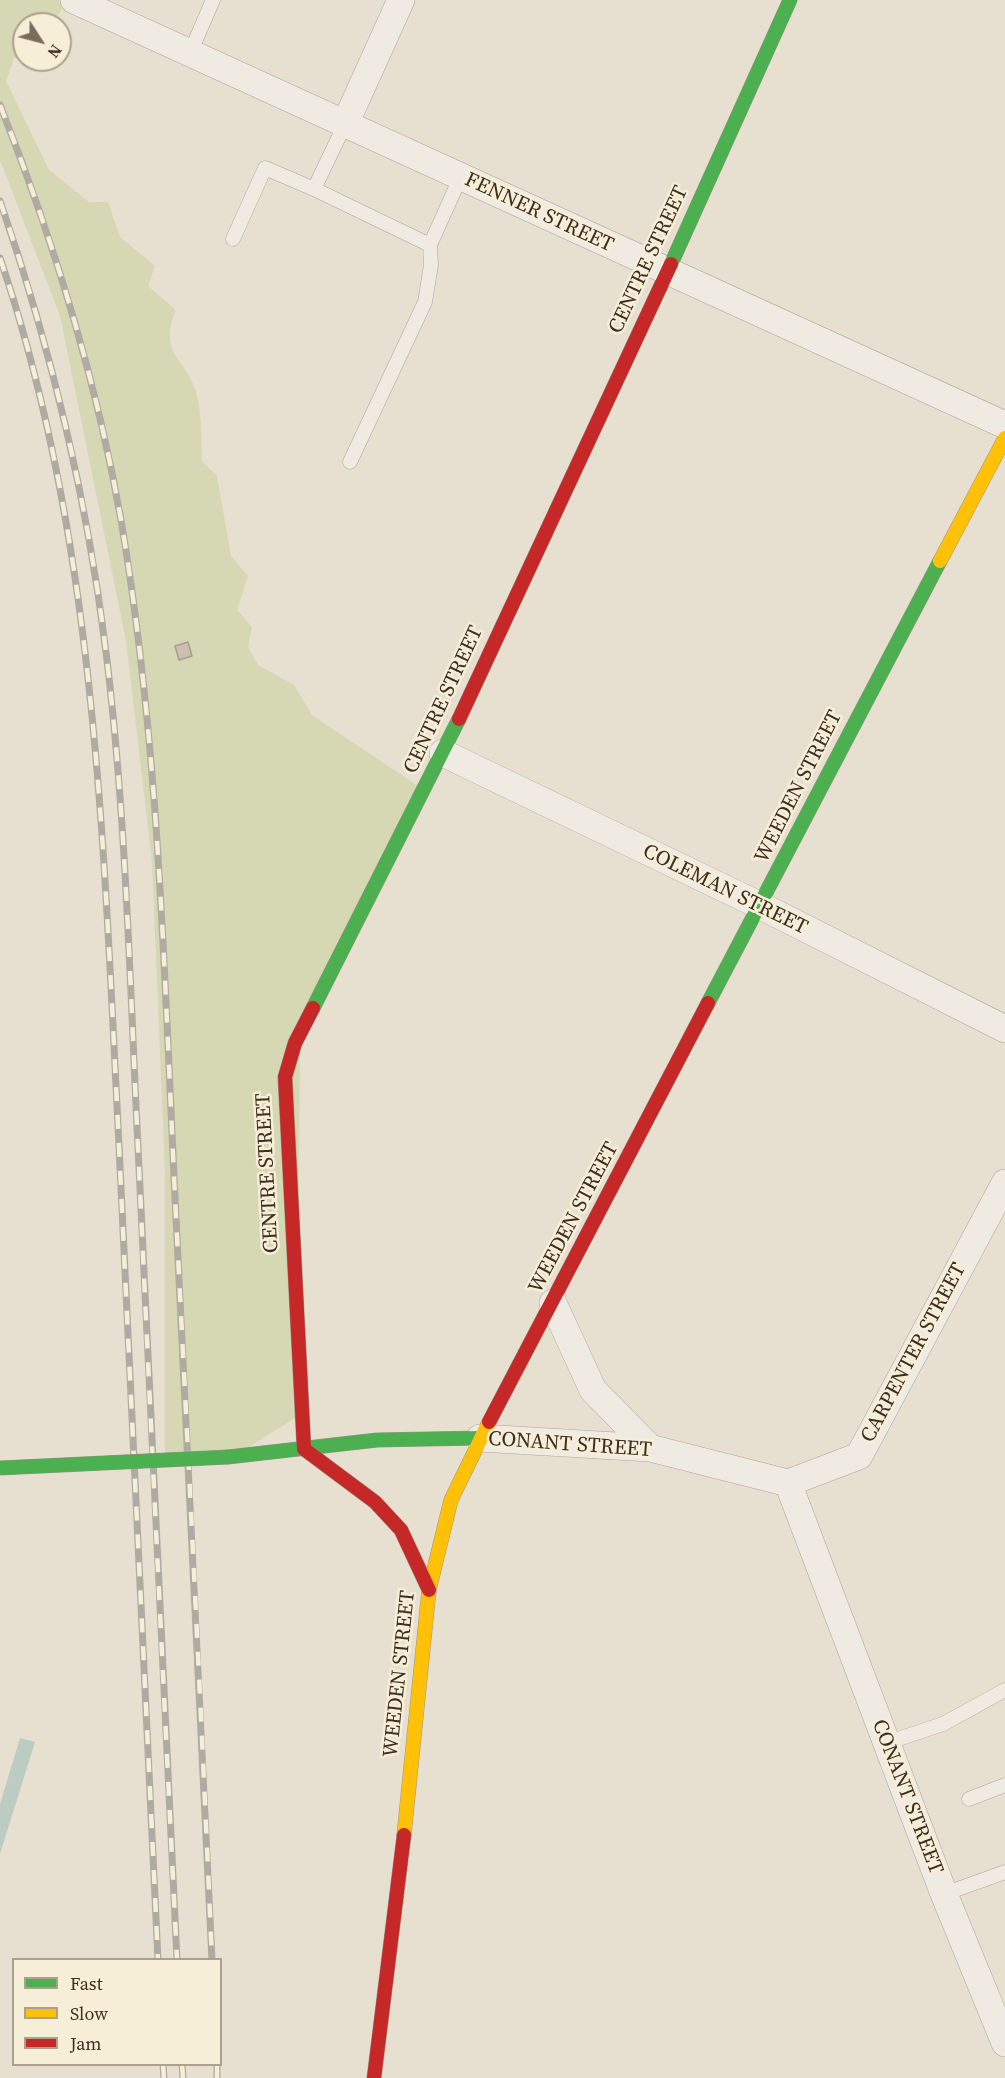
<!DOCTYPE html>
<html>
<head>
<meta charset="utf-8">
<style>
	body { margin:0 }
	#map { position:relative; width:1005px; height:2078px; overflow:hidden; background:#e7e0d1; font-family:"Source Serif 4",serif }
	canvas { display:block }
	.legend { position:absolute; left:12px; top:1958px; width:210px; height:108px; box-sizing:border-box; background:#f7eed8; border:2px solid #ada18e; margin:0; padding:8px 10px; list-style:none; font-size:18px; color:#3d2e20 }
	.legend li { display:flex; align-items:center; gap:12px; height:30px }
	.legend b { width:30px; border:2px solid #ada18e }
	.north { position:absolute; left:12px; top:12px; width:60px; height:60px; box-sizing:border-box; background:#f7eed8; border:2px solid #ada18e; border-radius:50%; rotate:126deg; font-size:16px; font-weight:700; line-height:24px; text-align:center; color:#3d2e20 }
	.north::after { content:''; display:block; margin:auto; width:21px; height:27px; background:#786c5e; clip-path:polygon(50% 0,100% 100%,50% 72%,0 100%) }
</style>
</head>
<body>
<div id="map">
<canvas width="1005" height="2078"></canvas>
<ul class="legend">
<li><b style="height:8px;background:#4caf50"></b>Fast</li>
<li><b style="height:8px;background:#ffc107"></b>Slow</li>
<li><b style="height:8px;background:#c62828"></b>Jam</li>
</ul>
<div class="north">N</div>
</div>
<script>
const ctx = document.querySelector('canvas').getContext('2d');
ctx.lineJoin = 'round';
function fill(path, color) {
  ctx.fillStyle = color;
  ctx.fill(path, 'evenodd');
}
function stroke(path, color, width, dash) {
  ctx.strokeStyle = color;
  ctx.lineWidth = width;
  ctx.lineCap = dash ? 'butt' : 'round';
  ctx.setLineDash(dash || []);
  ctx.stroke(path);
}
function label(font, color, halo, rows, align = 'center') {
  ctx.font = font + ' "Source Serif 4",serif';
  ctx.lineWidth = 5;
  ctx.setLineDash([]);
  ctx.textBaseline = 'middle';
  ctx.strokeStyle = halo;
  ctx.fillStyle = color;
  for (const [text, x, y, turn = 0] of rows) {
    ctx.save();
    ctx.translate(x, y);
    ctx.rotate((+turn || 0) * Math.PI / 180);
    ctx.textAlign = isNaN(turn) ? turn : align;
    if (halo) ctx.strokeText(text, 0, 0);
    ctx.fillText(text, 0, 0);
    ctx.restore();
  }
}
const green = new Path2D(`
	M0,0h62l4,3 -14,21h-28v33l-10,1 -8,23 43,89 40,32h19l12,35 35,29 -7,20 28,24c-20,45 14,51 21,86 5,20 4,44 5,65l15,15 14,80 17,20 -11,34 15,17 -4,20 10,18 36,20 18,30 106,71 -118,247 -3,384 -55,34 -77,8v-285l-13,-312 -26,-221 -66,-325 -60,-156z`);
const water = new Path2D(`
	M20,1738l15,4 -35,112v-50z`);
const building = new Path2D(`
	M188,642l4,14 -13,4 -4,-14z`);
const lane = new Path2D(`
	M190,53l23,-53
	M345,124l-31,65 116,56 31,-69
	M233,239l32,-71 49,21
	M350,462l75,-160 6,-37 -1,-20
	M886,1743l57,-19 62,-34
	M969,1799l36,-14
	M944,1894l61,-22`);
const street = new Path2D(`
	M74,0l931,425
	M345,124l56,-124
	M443,753l318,153 244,123
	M553,1303l40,87 57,58
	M480,1438l170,10 138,35
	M788,1483l156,411 61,149
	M788,1483l71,-27 146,-273`);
const fast = new Path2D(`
	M671,264l119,-264
	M708,1003l232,-442
	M313,1008l146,-289
	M228,1457l149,-17 103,-2`);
const slow = new Path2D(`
	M940,561l65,-123
	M404,1835l25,-245 22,-90 38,-78`);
const jam = new Path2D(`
	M459,719l212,-455
	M489,1422l219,-419
	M304,1449l-19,-372 10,-34 18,-35
	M304,1449l71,53 26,28 28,60
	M374,2078l30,-243`);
const rail = new Path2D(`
	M0,105c53,134 96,273 121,415 38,223 43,451 54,677 13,254 26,508 37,763
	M0,201c51,147 87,297 106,451 21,170 24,344 33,515 12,264 25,528 38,793
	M0,258c95,279 103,576 118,867 13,278 27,556 40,835
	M163,2064l1,14
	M182,2064l1,14
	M217,2064v14`);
const fastBridge = new Path2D(`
	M0,1468l228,-11`);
const streetNames = [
	["FENNER STREET",539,213,25],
	["CENTRE STREET",649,260,-65],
	["CENTRE STREET",444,700,-65],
	["WEEDEN STREET",799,787,-63],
	["COLEMAN STREET",725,890,26],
	["CENTRE STREET",268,1173,-93],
	["WEEDEN STREET",574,1218,-62],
	["CARPENTER STREET",914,1353,-62],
	["CONANT STREET",570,1445,4],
	["WEEDEN STREET",400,1674,-84],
	["CONANT STREET",907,1797,69]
];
fill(green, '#d6d7b3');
fill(water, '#bcccc2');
fill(building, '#cbbfb2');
stroke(building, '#a89c90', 1.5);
stroke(lane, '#ada599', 15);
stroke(street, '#ada599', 28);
stroke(fast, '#9c958a', 15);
stroke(slow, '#9c958a', 15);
stroke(jam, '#9c958a', 15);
stroke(lane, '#efebe3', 14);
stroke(street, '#efebe3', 27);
stroke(fast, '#4caf50', 14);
stroke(slow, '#ffc107', 14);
stroke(jam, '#c62828', 14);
stroke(rail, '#afaaa2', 7);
stroke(rail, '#f7eed8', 4.5, [14]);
stroke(fastBridge, '#9c958a', 15, []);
stroke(fastBridge, '#4caf50', 14);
label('21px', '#3d2e20', '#f7eed8', streetNames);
</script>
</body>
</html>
